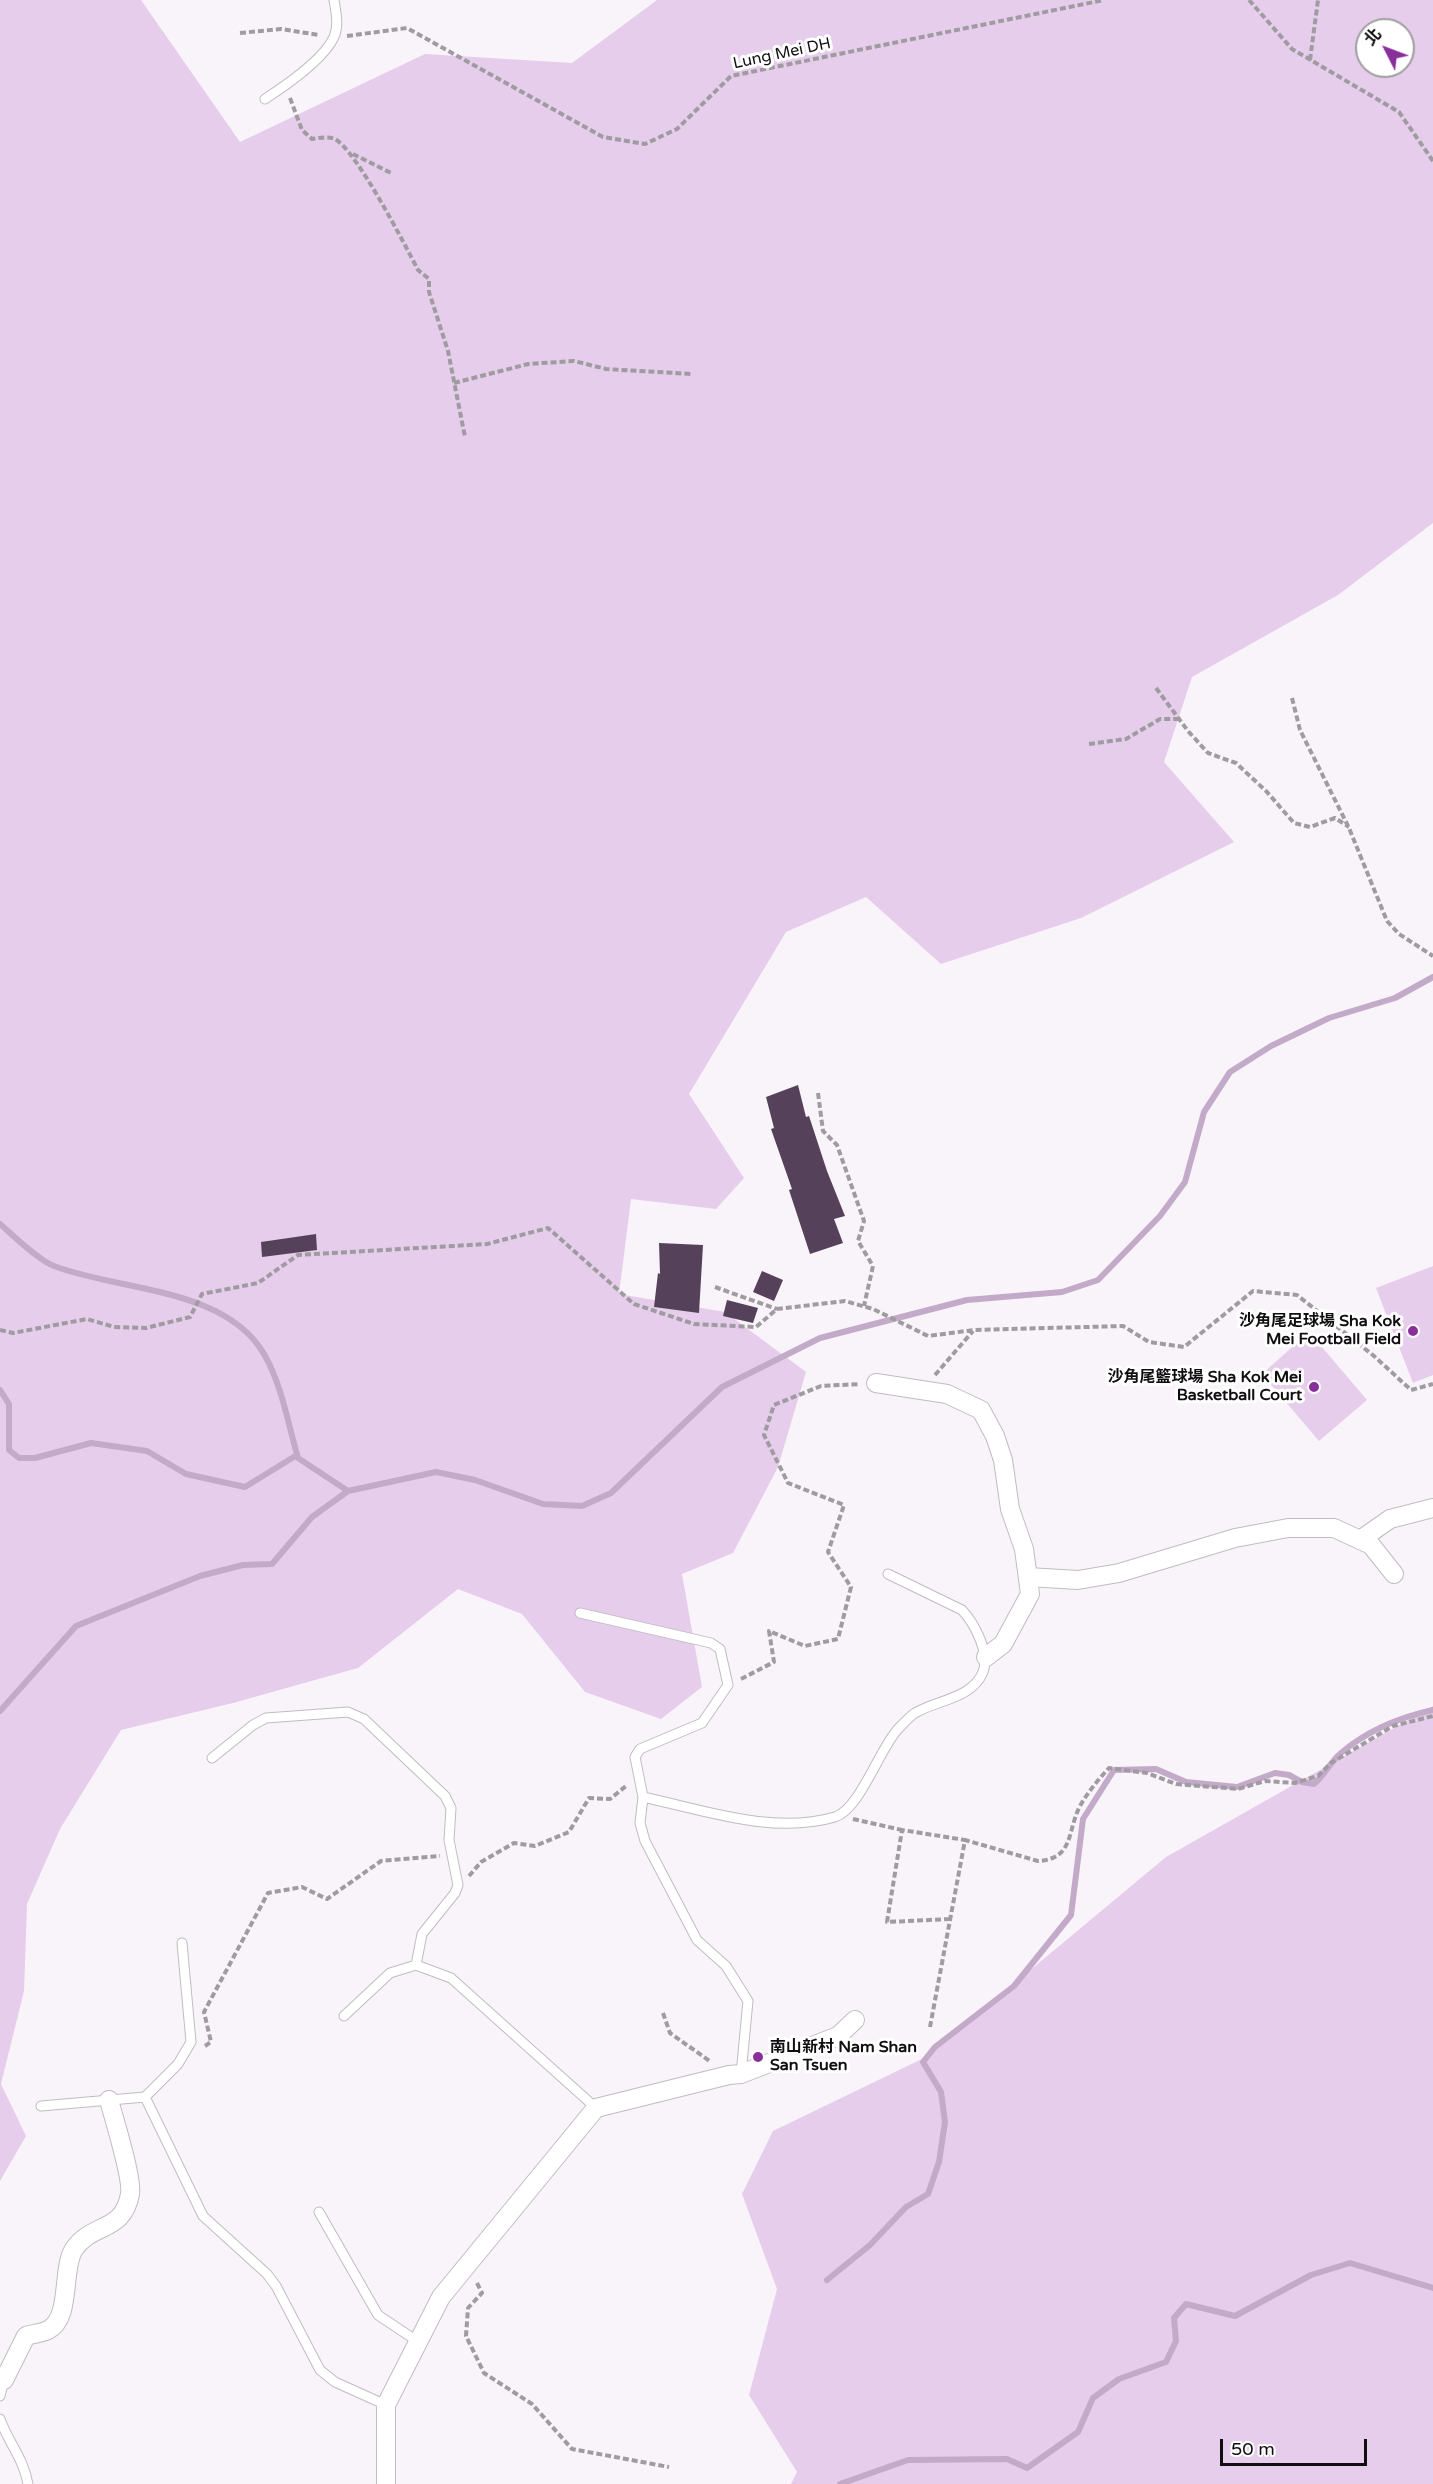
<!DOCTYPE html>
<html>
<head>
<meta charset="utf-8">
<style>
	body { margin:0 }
	#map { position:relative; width:1433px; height:2484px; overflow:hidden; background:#f9f4fa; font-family:"Varela Round","Noto Sans TC",sans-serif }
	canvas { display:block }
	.north { position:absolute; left:1355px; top:18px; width:60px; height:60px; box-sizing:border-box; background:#fff; border:2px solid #9f9f9f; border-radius:50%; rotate:312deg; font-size:16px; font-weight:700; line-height:24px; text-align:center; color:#100e10 }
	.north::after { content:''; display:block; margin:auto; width:21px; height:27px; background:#892f9b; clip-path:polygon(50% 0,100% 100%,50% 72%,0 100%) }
	.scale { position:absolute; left:1220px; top:2439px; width:147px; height:27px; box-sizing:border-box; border:3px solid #100e10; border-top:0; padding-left:8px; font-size:18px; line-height:21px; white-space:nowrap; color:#100e10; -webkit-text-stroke:4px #fff; paint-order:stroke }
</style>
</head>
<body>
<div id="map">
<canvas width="1433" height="2484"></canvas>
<div class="north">北</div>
<div class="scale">50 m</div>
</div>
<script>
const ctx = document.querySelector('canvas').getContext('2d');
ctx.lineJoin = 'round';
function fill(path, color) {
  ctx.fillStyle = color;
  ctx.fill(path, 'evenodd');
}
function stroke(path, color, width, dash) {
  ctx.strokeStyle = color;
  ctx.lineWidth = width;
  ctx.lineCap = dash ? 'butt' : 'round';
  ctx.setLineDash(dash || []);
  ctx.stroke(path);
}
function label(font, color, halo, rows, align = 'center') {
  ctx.font = font + ' "Varela Round","Noto Sans TC",sans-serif';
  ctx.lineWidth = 6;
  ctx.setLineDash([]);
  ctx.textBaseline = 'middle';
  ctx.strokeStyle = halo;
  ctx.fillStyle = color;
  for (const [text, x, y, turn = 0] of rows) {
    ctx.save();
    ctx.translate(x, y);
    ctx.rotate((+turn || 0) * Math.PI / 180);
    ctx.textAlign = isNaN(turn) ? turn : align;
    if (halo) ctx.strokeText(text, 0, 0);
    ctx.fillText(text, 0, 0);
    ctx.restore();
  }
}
const green = new Path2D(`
	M0,0h141l99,142 185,-88 147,9 85,-63h776v523l-95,72 -146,82 -28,85 70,80 -153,76 -140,46 -75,-67 -80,35 -97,162 55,84 -28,31 -85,-10 -12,95 106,18 81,60 -28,95 -45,86 -51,21 20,113 -41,32 -76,-27 -63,-78 -64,-25 -100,79 -125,35 -112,27 -61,99 -33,75 -3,87 -23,93 25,52 -26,45zM1367,30h36v36h-36z
	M1433,1266v109l-20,8 -37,-95z
	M1309,1332l58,68 -48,41 -57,-67z
	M1433,1706v778h-642l6,-12 -48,-77 28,-106 -35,-95 31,-63 153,-74 240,-200z`);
const stream = new Path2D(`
	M0,1224c14,12 38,36 54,42 65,25 171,21 210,88 18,31 24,70 34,104l50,33
	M0,1390l9,14v46l10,8h16l56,-15 56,8 39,23 59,13 52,-32
	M0,1711l76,-85 124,-50 43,-11 29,-1 40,-47 36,-26 88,-19 39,8 68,24 39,2 29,-13 111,-106 98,-49 147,-38 95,-8 36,-12 62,-64 25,-34 19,-70 26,-40 41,-26 58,-28 66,-20 38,-21
	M827,2280l43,-35 36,-38 22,-13 11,-32 6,-40 -4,-30 -18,-30 12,-15 79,-61 57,-71 12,-96 31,-49 42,-1 30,13 51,5 38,-14 14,2 13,7 12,2c11,-9 16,-22 27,-31 26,-22 60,-36 92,-43
	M840,2484l68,-24 99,-1 20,9 51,-36 15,-34 26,-19 47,-17 10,-21 -2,-23 12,-14 49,12 76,-41 39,-12 83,25`);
const building = new Path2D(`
	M798,1085l8,32 3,-1 18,55 18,45 -11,3 9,24 -33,11 -21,-64 3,-1 -21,-60 3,-1 -8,-31z
	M316,1234l1,16 -55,7 -1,-15z
	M659,1243l44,2 -4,68 -45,-6 4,-34 2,1z
	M762,1271l21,9 -9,21 -21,-9z
	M727,1300l31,8 -5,15 -30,-7z`);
const path = new Path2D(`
	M1249,0l43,49 107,63 34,49
	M240,33l41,-4 38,6
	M347,36l60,-8 196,109 42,7 32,-15 54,-53 373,-76
	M1310,60l8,-60
	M290,98l12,32 10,9c8,-1 16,-3 23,0 21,11 70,106 83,131l11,9v13l19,59 17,86
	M353,154l40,20
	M454,383l74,-19 46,-3 32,8 86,5
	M1156,688l32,43 20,22 28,10 31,29 27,31 16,4 25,-9 14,9
	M1292,698l8,32 49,98 38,93 12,13 34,22
	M1089,744l37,-5 34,-20h18
	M818,1093l5,38 14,14 27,76 -6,20 15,25 -9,40
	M715,1287l62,22
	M0,1330l13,3 74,-14 27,8 32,1 44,-11 12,-23 56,-11 40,-28 189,-11 61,-16 86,76 60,20 62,3 21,-18 68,-8 28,8 55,27 46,-6 149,-4 26,16 35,5 69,-56 44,4 77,61 37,34 22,-6
	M935,1375l38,-44
	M741,1679l33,-17 -5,-31 36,15 33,-7 13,-52 -23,-35 16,-47 -56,-22 -24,-48 10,-30 47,-19 39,-2
	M853,1819l49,11
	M469,1876l12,-14 33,-19 21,3 34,-14 20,-34 21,1 16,-13
	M950,1919l-63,3 15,-92 63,10
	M663,2013l7,20 41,29
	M930,2027l35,-187 73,21c36,-2 29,-30 42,-55 8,-14 18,-26 29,-38l38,5 29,11 62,5 27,-8 30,2 23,-7 13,-13 62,-37 40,-10
	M205,2046l6,-4 -7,-30 64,-119 34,-6 25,12 54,-38 59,-5
	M477,2283l5,10 -14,15 -2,28 18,37 48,31 40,45 97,18`);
const lane = new Path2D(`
	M265,99c20,-13 59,-40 69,-62 5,-11 2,-25 0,-37
	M580,1613l131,30 9,6 8,36 -26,38 -62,26 -5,8 8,40
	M212,1758l41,-33 13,-7 82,-6 16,7 81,77 6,12 -2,32 9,45 -3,8 -33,41 -6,31
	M344,2016l46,-43 26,-8 35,13 145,130
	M741,2074l7,-73 -22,-35 -29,-26 -52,-99 -5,-18 3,-26c61,13 130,38 192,20 25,-8 45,-69 63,-88 5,-5 11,-12 17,-16 21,-13 57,-14 68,-41 7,-19 -8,-48 -21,-62l-74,-36
	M145,2097l33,-33 13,-22 -9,-99
	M41,2106l104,-9 58,119 64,58 9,12 44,84 15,12 51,23
	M319,2212l59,103 39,26
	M0,2396l4,-16
	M0,2419c9,25 23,38 28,65`);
const street = new Path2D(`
	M876,1383l71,11 34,16 14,26 8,24 7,49 14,40 6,45 -27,50 -17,13
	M1360,1540l30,-21 43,-11
	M1028,1577l50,3 41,-7 116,-35 53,-10h46l37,17 23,29
	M4,2380l22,-44c6,-2 16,-3 22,-6 24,-12 13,-61 26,-81 19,-27 49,-16 56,-55 3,-15 -16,-75 -21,-94
	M386,2484v-79l55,-108 155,-189 133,-33 12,-1 97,-38 17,-16`);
const markers = [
	[1413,1331,6,"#892f9b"],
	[1314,1387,6,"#892f9b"],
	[758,2057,6,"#892f9b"]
];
const streetNames = [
	["Lung Mei DH",782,54,-12]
];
const poiNames = [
	["沙角尾足球場 Sha Kok",1401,1322],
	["Mei Football Field",1401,1340],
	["沙角尾籃球場 Sha Kok Mei",1302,1378],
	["Basketball Court",1302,1396],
	["南山新村 Nam Shan",770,2048,"left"],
	["San Tsuen",770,2066,"left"]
];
fill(green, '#e6cdeb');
stroke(stream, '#c3aac8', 6);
fill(building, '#56415b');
stroke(lane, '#c0bcc1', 11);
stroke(street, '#c0bcc1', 20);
stroke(path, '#9f9ba0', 4, [6, 3]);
stroke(lane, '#fff', 9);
stroke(street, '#fff', 18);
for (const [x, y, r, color] of markers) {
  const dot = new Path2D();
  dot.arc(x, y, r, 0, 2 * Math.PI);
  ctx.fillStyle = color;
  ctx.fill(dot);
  stroke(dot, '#fff', 2);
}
label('16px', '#100e10', '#fff', streetNames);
label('bold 16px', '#100e10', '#fff', poiNames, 'right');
</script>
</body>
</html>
